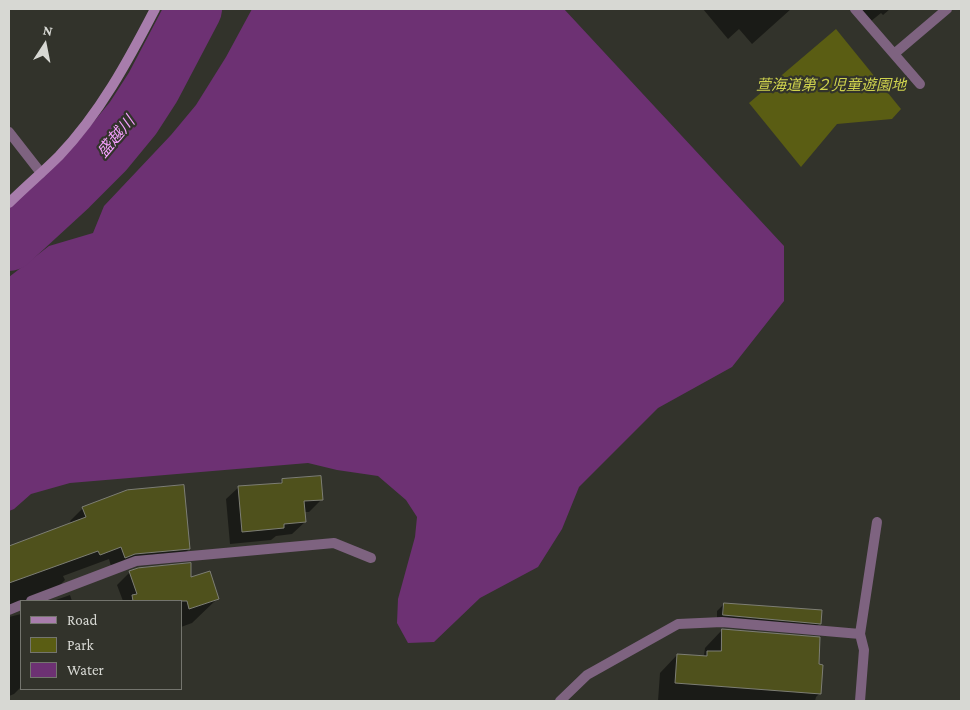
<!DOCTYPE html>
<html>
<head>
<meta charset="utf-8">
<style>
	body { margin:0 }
	#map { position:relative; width:970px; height:710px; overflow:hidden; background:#32332b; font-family:"Crimson Pro",serif }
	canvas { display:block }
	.frame { position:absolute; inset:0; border:10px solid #d7d8d3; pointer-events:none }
	.legend { position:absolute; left:20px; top:600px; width:162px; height:90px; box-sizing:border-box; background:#32332b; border:1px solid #74756e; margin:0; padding:6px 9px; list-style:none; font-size:15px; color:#d7d8d3 }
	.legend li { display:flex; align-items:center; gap:10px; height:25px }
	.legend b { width:25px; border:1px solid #74756e }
	.north { position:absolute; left:20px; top:20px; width:50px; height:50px; -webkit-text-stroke:4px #32332b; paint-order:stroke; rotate:11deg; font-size:14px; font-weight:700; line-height:20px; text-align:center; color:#d7d8d3 }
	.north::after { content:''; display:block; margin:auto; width:18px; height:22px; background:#d7d8d3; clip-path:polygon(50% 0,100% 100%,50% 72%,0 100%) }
</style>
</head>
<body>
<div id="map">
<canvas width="970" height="710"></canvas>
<div class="frame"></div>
<ul class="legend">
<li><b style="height:6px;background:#a87dac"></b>Road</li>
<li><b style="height:14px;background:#5a5d13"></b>Park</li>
<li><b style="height:14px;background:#6d3173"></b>Water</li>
</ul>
<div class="north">N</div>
</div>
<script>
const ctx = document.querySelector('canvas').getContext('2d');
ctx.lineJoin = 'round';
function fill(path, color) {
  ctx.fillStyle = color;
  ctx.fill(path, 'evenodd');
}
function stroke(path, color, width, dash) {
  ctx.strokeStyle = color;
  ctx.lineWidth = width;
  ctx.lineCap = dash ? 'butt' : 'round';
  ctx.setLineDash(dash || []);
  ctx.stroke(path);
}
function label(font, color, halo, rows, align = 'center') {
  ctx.font = font + ' "Crimson Pro","Noto Sans JP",serif';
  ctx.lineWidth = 4.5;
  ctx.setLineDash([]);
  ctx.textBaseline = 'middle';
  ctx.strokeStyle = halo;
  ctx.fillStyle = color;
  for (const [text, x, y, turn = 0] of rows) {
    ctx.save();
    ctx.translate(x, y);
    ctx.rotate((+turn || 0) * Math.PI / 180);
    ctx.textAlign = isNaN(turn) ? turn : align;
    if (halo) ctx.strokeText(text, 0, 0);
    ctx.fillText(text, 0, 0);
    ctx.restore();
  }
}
const green = new Path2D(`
	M836,29l65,80 -9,10 -55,5 -36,43 -52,-64z`);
const water = new Path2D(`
	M252,9h312l220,237v55l-52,66 -74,41 -79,79 -17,42 -24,38 -58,31 -46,44 -26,1 -11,-20 1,-24 17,-62 2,-20 -11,-17 -28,-24 -41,-6 -29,-7 -238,20 -39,11 -17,15 -5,2v-234l40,-31 44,-13 11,-27 67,-71 25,-30 30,-48z`);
const shadow = new Path2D(`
	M703,9h88l-39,35 -13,-15 -11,10z
	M850,9h40l-7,6 -2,-2 -16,13z
	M283,480l39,19 -13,13h-5l1,10 -13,12 -16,2 -5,4 -41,4 -4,-45 13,-12 39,-3z
	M83,508l106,41 -13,13 -54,4 -10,4 -3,-11 -46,17 2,4 -13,13 -22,8h-9l-12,10v-63l62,-24 -1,-3z
	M130,572l60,7 27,20 -25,24 -11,4v-26h-60h2l-6,-16z
	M70,595l2,6h-19z
	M724,604l96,19 -7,7 -96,-9v-10z
	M21,614v73l-7,7 -5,2v-79z
	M722,630l95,35 3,28 -4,4 -1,4h-157l2,-28 17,-18 25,2 2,-2 1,-7z`);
const river = new Path2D(`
	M9,243l61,-56 35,-35 28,-34 20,-31 41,-78`);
const building = new Path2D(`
	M321,476l2,24 -19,1 2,21 -22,2v4l-42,4 -4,-46 44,-3v-4z
	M184,485l6,64 -55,5 -10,4 -4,-11 -21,8 -2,-4 -89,32v-37l77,-29 -4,-10 45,-17z
	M191,563v14l19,-6 9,28 -30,10 -2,-8h-54l-1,-6 5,-1 -8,-23 9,-3z
	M724,603l98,7 -1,14 -98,-9z
	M722,629l98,8 -1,27 4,1 -2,29 -146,-11 2,-29 30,2v-5h14z`);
const lane = new Path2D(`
	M560,701l27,-26 91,-51 44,-2 138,12
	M860,701l4,-51 -4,-16 17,-112`);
const street = new Path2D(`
	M855,9l65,75
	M894,54l53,-45
	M9,132l32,41
	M31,601l105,-40 198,-18 37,15
	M9,610l12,-5`);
const secondary = new Path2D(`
	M9,203c16,-16 34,-31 50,-47 41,-43 69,-95 96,-147`);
const parkNames = [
	["萱海道第２児童遊園地",831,85]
];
const waterNames = [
	["盛越川",116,137,-50]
];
fill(green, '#5a5d13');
fill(water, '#6d3173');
fill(shadow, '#0007');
stroke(river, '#6d3173', 56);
fill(building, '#4f511c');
stroke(building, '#7d7e74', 1);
stroke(lane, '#7e6380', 10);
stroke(street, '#7e6380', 10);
stroke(secondary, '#a87dac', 10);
label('italic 15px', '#cfd34e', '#32332b', parkNames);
label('italic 16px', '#f39ffb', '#32332b', waterNames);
</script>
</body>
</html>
